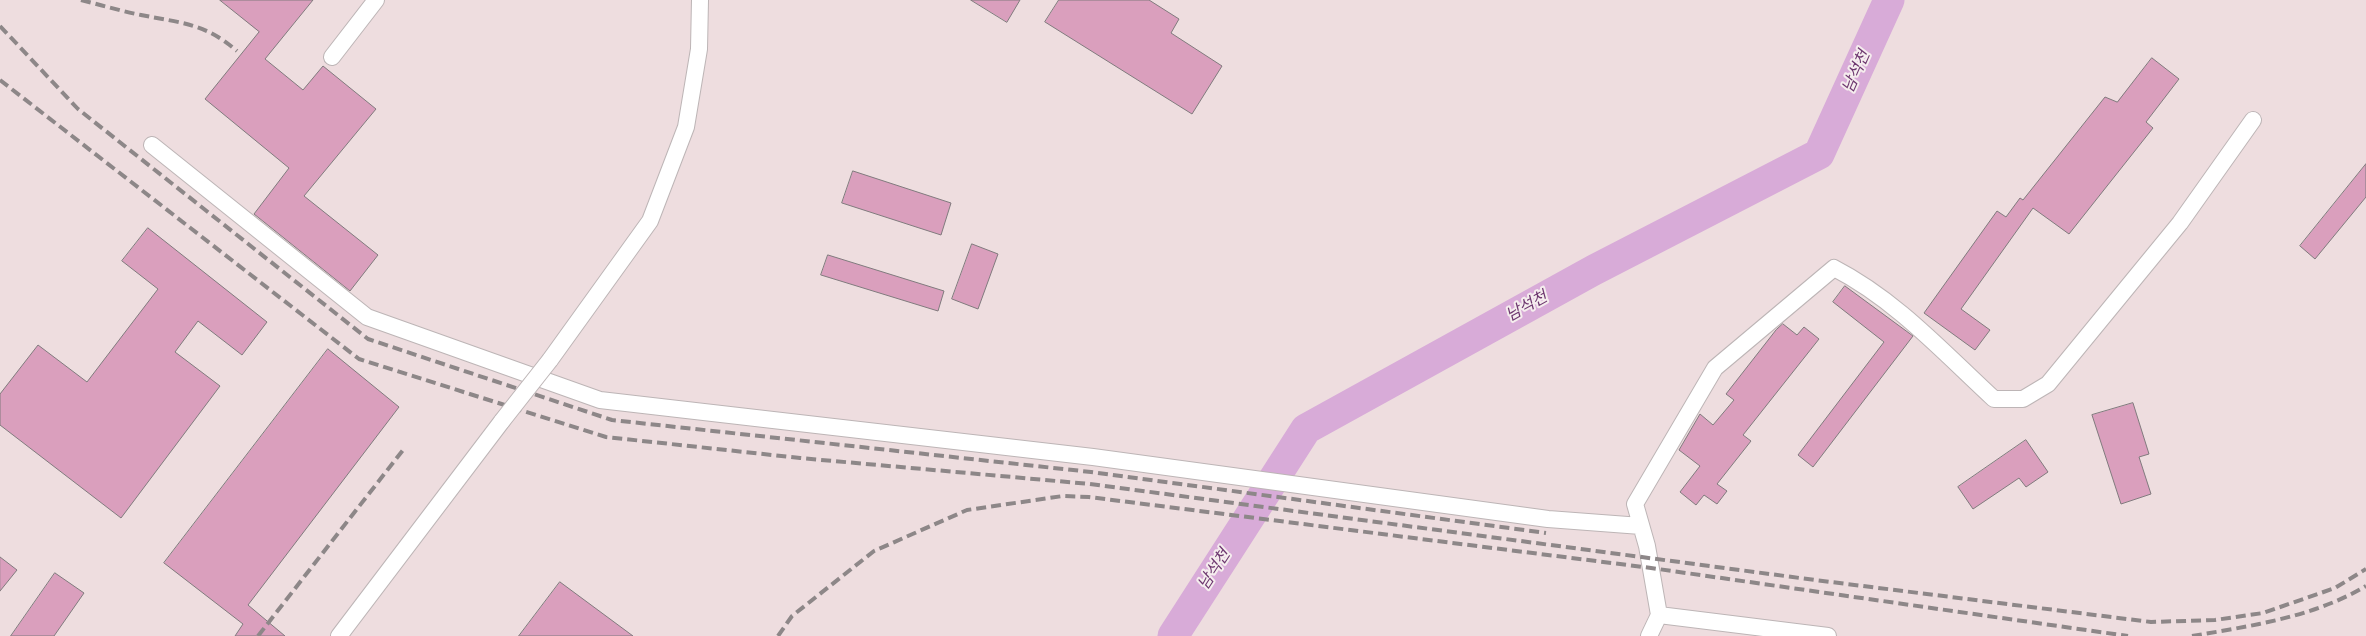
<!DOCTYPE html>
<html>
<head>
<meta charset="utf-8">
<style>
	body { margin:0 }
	canvas { display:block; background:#f5edee }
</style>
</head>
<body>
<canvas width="2366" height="636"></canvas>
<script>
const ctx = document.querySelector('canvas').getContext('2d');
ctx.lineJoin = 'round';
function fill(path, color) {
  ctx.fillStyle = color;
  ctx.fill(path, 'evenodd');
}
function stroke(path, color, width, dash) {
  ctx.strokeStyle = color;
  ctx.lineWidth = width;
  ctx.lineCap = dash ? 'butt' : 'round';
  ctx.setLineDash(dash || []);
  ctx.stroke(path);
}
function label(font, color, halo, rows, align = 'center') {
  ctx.font = font + ' Roboto,"Noto Sans KR",sans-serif';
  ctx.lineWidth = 4;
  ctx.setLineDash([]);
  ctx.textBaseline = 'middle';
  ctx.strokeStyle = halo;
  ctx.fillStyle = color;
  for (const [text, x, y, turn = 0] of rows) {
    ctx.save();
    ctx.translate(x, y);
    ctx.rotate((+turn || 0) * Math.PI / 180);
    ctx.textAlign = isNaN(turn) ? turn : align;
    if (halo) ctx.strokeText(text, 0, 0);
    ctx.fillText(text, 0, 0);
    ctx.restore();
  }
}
const built = new Path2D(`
	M0,0h2366v636h-2366z`);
const river = new Path2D(`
	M1173,636l133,-207 288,-159 225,-116 70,-154`);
const building = new Path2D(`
	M220,0h93l-48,59 38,31 20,-24 53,43 -72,87 74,59 -28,36 -96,-77 35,-46 -84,-69 54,-67z
	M971,0h49l-13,22z
	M1059,0h90l30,19 -8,14 51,33 -30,48 -147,-92z
	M2152,58l27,21 -33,43 7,6 -84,106 -36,-26 -72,101 29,21 -15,20 -51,-37 73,-102 9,6 14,-19 3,2 82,-103 12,5z
	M2366,164v33l-51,62 -15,-13z
	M853,171l98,32 -10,32 -99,-32z
	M148,228l119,94 -25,33 -44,-34 -23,31 45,34 -99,132 -121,-93v-31l38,-49 49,37 71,-93 -36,-28z
	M972,244l26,10 -20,55 -26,-10z
	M828,255l116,36 -6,20 -117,-36z
	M1845,286l68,50 -100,131 -15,-12 86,-113 -51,-40z
	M1783,324l14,11 7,-8 15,12 -76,96 8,6 -34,43 10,7 -10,13 -13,-9 -8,10 -16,-13 20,-26 -21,-16 21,-36 13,11 21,-25 -8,-6 50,-64z
	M328,349l71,58 -151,198 37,31h-50l8,-12 -79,-61z
	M2133,403l16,51 -10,3 12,37 -30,10 -29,-89z
	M2026,440l22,32 -22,15 -7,-9 -46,31 -15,-22z
	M0,557l17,13 -17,21z
	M55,573l29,20 -30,43h-43z
	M560,582l73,54h-114z`);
const minor = new Path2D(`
	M332,57l44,-57
	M152,145l215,172 233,83 493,57 455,62 93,7
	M550,360l100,-139 36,-94 13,-78 1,-49
	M1659,615l169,21
	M339,636l163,-215
	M1649,636l10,-21 -12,-69 -12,-42 80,-136 119,-100c62,32 109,84 160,131h29l25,-15 132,-161 73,-103`);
const rail = new Path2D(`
	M81,0c20,5 40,11 60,15 40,8 64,8 96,36
	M0,26l78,83 290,230 244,81 479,52 455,61
	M0,80l359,279 247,78 194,21 290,26 725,96 336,42 64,-2 48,-7 72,-25 31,-19
	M258,636l145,-186
	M778,636l14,-20 82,-65 93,-41 96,-14 26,1 562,71 477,68
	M2192,636c59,-10 122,-19 174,-50`);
const minorBridge = new Path2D(`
	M502,421l48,-61`);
const waterNames = [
	["남석천",1857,72,-66],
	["남석천",1527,307,-29],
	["남석천",1215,570,-57]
];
fill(built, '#eedddf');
stroke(river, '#d8abd8', 31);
fill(building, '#da9fbd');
stroke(building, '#817b7e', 1);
stroke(minor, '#bdb5b6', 18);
stroke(minor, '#fff', 16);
stroke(rail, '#8d8788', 4, [10, 5]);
stroke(minorBridge, '#bdb5b6', 18, []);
stroke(minorBridge, '#fff', 16);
label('italic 16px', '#6d376f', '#f5edee', waterNames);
</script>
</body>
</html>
